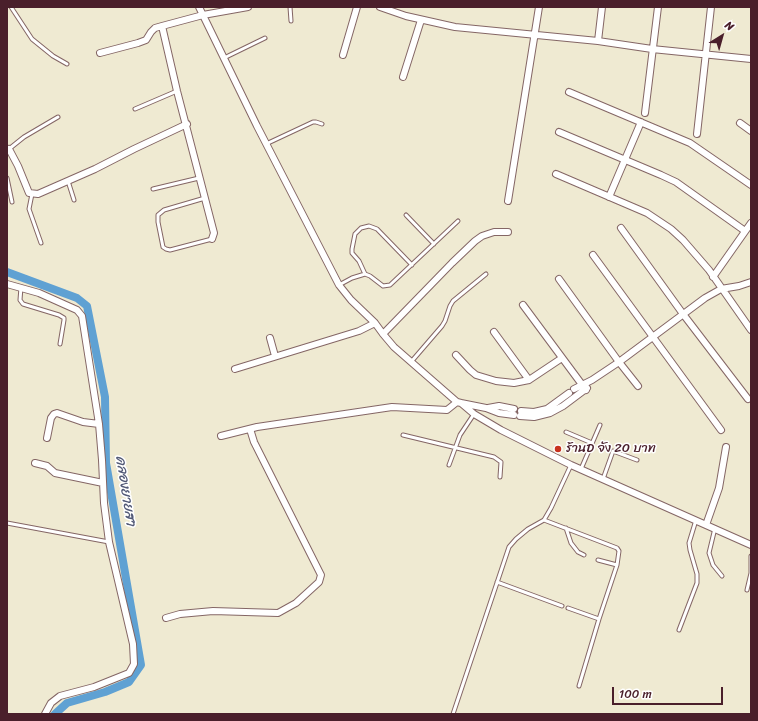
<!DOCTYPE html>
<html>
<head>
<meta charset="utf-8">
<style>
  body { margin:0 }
  #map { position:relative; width:758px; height:721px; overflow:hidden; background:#efead2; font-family:Sriracha,sans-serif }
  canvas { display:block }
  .frame { position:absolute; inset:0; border:8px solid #4a1f2b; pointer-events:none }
  .north { position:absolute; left:702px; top:16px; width:40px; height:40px; -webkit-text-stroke:3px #fff; paint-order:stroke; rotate:37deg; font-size:11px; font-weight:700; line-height:16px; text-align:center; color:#4a1f2b }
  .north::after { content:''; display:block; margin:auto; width:14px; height:18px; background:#4a1f2b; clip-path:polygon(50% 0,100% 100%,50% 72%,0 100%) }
  .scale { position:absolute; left:612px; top:687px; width:111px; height:18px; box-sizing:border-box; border:2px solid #4a1f2b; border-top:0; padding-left:5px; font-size:12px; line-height:14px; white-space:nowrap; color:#4a1f2b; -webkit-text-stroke:3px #fff; paint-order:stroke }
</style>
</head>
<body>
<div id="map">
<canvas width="758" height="721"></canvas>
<div class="frame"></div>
<div class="north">N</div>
<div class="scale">100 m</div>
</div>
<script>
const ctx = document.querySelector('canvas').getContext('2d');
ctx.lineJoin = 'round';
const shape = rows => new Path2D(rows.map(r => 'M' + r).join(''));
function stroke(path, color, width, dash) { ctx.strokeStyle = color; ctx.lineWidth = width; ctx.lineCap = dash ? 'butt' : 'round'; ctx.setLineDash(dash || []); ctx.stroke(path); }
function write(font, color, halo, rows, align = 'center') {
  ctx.font = font + ' Sriracha,"Playpen Sans Thai",sans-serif'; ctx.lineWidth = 3; ctx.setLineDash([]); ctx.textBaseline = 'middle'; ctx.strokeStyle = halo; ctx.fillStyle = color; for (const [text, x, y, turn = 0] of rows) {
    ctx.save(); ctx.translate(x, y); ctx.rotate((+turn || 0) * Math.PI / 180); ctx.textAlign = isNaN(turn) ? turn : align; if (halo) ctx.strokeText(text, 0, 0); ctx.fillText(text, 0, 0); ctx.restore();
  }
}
const canal = shape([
  [7,272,77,298,87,306,105,397,106,463,141,665,129,682,105,692,67,703,55,714]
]);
const lane = shape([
  [11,7,32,39,53,56,67,64],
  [290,7,291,21],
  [224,58,265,38],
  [135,109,177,91],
  [266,144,313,122,316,122,322,124],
  [9,149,24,137,58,117],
  [7,178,12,202],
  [68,181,74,200],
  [153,189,199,178],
  [32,194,29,209,41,243],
  [205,198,164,210,158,215,158,222,163,247,166,249,170,250,212,239],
  [406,215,434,244],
  [365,274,359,261,352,253,352,249,355,234,361,228,369,226,377,229,412,265],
  [339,285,352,278,365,274,370,276,383,286,390,285,458,221],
  [21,287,20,300,23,304,59,315,64,318,64,320,60,344],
  [411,362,442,326,445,321,450,306,453,301,486,274],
  [566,432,592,443],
  [403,435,494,457,501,462,500,477],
  [449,465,460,435,474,414],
  [581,469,600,425],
  [603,479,613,451,637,460],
  [544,520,617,548,619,551,617,565,599,619,568,608],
  [7,523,109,542],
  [566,528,571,543,578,552,584,555],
  [715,528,709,553,713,565,722,576],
  [598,560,617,565],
  [497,582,562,606],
  [747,590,751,573,751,556],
  [679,630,697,583,697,574,690,550,689,543,696,520],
  [579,686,599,619],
  [453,714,509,547,516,539,528,529,544,520,551,508,571,465]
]);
const street = shape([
  [199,7,257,126,339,285,351,300,375,323,383,334,394,347,457,402,461,403,474,414,501,430,571,465,751,545],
  [380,7,406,16,455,27,598,41,652,49,751,59],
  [598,41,602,7],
  [100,53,138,43,146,40,151,32,155,28,162,26],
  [343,55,357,7],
  [403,77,421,20],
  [569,92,690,143,751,185],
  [645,113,658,7],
  [740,123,751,131],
  [559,132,661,175,676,182,745,231],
  [697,134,711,7],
  [7,151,9,149,18,166,29,193,38,194,95,169,134,149,187,124],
  [556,174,647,213,671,229,683,240,709,270,751,330],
  [609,197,641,122],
  [508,201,539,7],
  [621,228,683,314,748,399],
  [212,239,214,233,177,91,162,26,203,15,248,7],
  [593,255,721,430],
  [713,277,751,223],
  [559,279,619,362,638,386],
  [7,284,39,293,77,310,82,316,99,424,102,460,104,503,109,542,133,644,134,664,129,673,94,687,60,696,51,703,45,714],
  [523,305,586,390],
  [494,332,529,380],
  [383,334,452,263,475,241,482,236,494,232,508,232],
  [270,338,275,356],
  [456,355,470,370,476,375,496,381,514,383,529,380,562,358],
  [235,369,359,331,375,323],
  [574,389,592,380,619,362,705,298,721,289,739,286,751,282],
  [461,403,486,408,499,413,514,415],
  [488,408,499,406,514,409],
  [521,411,534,412,547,409,569,393],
  [520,416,534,417,550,413,563,406,587,388],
  [221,436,257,427,392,407,447,410,457,402],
  [47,438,51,418,54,414,57,413,83,422,99,424],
  [35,463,47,466,55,473,103,483],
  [706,525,719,488,726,447],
  [166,618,180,614,213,611,278,613,296,603,319,582,321,575,254,442,250,429]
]);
const markers = [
  [558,449,4,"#c8321e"]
];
const poiNames = [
  ["ร้านD จัง 20 บาท",566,449]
];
const waterNames = [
  ["คลองยายสา",125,491,81]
];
stroke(canal, '#5fa1d3', 8);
stroke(lane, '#846665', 5);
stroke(street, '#846665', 8);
stroke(lane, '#fff', 3);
stroke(street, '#fff', 6);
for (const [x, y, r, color] of markers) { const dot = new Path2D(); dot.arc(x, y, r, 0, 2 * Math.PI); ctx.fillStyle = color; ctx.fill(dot); stroke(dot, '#fff', 1.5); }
write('13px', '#4a1f2b', '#fff', poiNames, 'left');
write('italic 14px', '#535a77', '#fff', waterNames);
</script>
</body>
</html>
